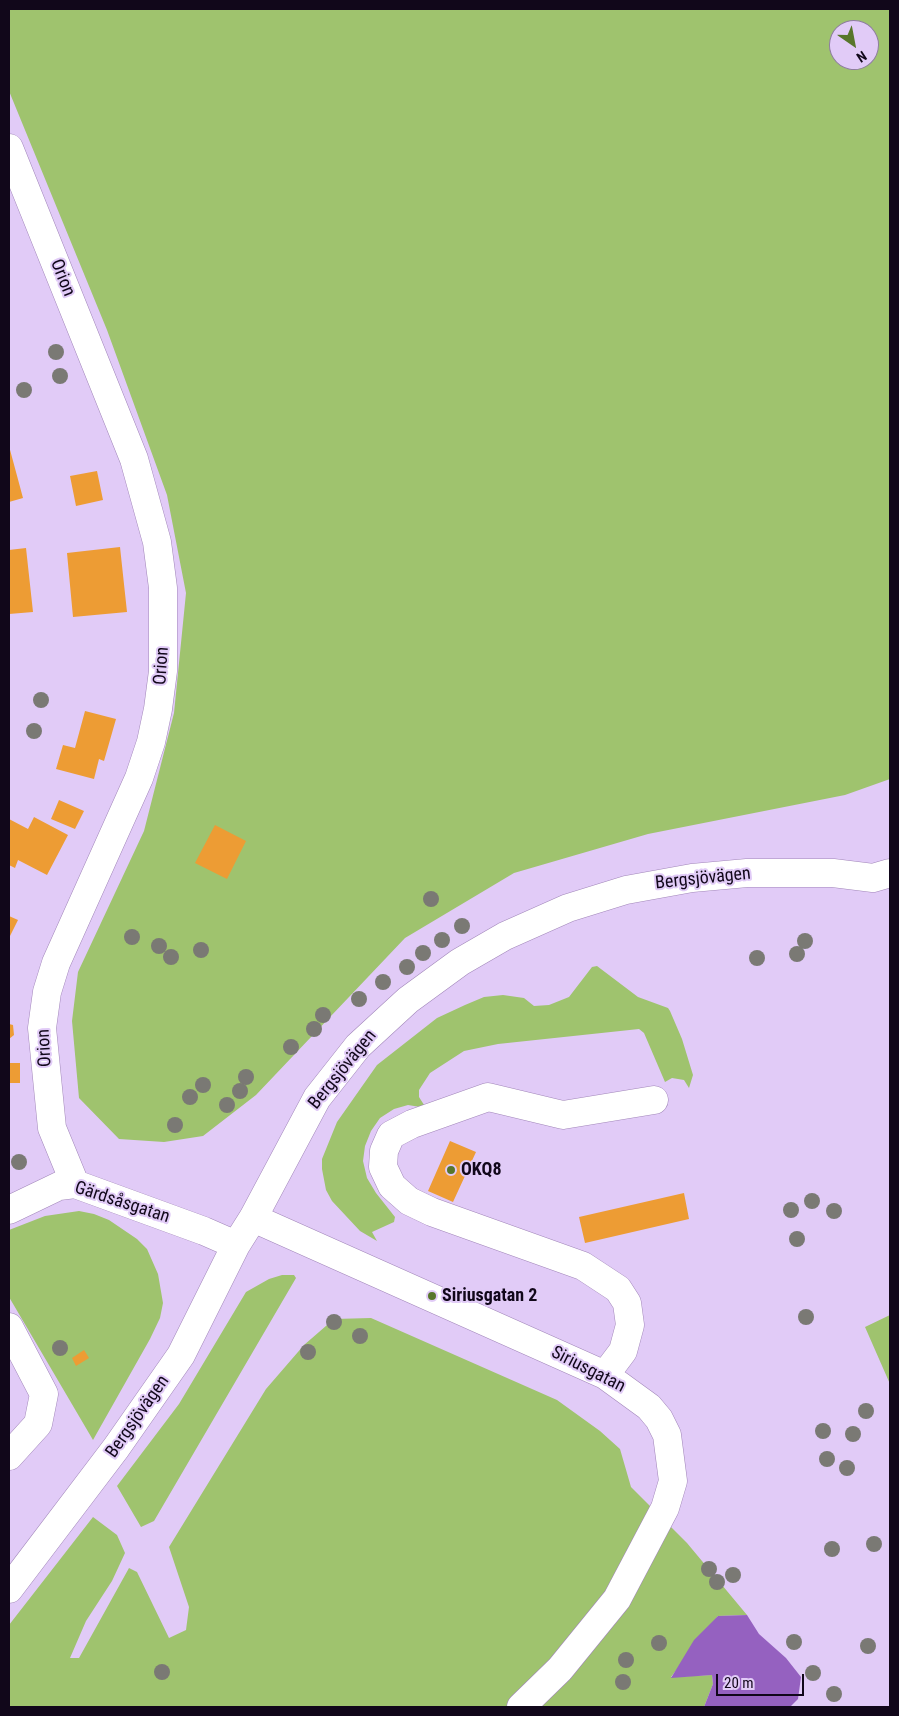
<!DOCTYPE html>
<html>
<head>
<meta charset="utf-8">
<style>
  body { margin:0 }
  #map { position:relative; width:899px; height:1716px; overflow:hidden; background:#e1cbf7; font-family:"Roboto Condensed",sans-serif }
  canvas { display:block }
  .frame { position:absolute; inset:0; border:10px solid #11071a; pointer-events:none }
  .north { position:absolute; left:829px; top:20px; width:50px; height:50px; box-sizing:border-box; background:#e1cbf7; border:1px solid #8e7d9f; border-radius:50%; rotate:147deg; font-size:14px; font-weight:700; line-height:20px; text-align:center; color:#11071a }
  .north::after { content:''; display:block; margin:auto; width:18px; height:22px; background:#58762b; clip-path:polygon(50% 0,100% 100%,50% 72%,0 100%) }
  .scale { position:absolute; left:716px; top:1674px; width:88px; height:22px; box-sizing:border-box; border:2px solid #11071a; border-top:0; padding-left:6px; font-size:15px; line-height:18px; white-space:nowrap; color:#11071a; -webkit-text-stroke:4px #e1cbf7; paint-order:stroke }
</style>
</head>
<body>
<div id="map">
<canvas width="899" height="1716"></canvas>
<div class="frame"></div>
<div class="north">N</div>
<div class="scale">20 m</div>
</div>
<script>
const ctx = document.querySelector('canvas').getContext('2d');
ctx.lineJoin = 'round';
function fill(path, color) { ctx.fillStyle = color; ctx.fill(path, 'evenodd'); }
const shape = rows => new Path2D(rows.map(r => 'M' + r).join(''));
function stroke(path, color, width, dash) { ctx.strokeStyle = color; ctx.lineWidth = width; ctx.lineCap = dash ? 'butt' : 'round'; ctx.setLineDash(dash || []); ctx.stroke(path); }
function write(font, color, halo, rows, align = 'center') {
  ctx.font = font + ' "Roboto Condensed",sans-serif'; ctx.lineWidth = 4; ctx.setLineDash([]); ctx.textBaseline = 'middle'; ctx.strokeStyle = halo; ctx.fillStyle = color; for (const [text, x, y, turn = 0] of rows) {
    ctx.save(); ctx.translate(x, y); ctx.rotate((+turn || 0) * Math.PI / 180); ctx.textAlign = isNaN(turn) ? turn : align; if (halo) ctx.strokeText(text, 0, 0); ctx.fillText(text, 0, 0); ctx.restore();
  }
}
const green = shape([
  [9,9,890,9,890,779,845,795,648,834,514,873,405,938,256,1095,203,1136,164,1142,119,1139,79,1098,72,1021,78,972,144,831,174,713,186,593,167,495,107,330,9,91],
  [839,30,869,30,869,60,839,60],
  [597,966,638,997,668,1008,670,1011,682,1039,693,1075,689,1088,684,1080,672,1078,665,1082,644,1033,639,1029,498,1044,464,1051,430,1073,419,1090,419,1097,426,1108,408,1105,394,1109,380,1118,371,1131,365,1146,363,1161,367,1178,376,1193,395,1217,394,1222,372,1232,377,1241,360,1231,332,1201,326,1190,322,1169,322,1159,337,1122,377,1065,437,1018,465,1005,484,997,503,995,524,998,534,1006,549,1005,569,997,592,967],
  [79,1211,94,1214,109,1220,137,1239,147,1249,158,1274,163,1303,160,1318,150,1339,93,1440,9,1297,9,1230,45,1216],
  [282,1275,294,1275,296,1278,154,1521,141,1527,117,1486,179,1404,246,1292,269,1279],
  [890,1315,890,1384,865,1327],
  [371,1318,557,1400,600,1431,620,1449,631,1487,687,1543,747,1615,718,1616,671,1677,712,1675,713,1684,704,1707,9,1707,9,1625,93,1517,117,1535,125,1553,112,1581,86,1621,70,1658,79,1658,129,1568,137,1572,169,1638,186,1630,189,1607,169,1547,266,1389,304,1345,334,1319]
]);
const water = shape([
  [747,1615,759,1634,786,1658,801,1677,798,1699,790,1707,704,1707,713,1684,712,1675,671,1678,694,1640,718,1616]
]);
const building = shape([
  [9,446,23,498,9,502],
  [97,471,103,500,76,506,70,476],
  [120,547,127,612,73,617,67,553],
  [26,548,33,612,9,614,9,550],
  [85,711,116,719,104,761,99,759,94,779,56,769,63,745,75,748],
  [59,800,84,811,75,829,51,819],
  [34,817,68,835,47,875,18,860,15,868,9,865,9,819,28,829],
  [215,825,246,841,227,879,195,863],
  [9,916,18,920,9,938],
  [9,1024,13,1025,14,1035,9,1039],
  [9,1063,20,1063,20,1083,9,1083],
  [450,1141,476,1152,453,1202,428,1191],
  [684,1193,689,1219,585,1243,579,1217],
  [84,1350,89,1358,76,1366,72,1358]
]);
const minor = shape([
  [9,148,134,459,157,542,163,588,163,671,158,709,151,742,139,778,56,963,47,992,42,1028,52,1128,75,1184],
  [9,1210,59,1186,75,1184,204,1231,236,1245],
  [253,1218,605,1375,649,1407,659,1419,667,1435,673,1481,665,1508,617,1599,560,1669,521,1707],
  [9,1327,44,1394,38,1424,9,1456],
  [605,1375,623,1351,630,1325,627,1303,618,1289,583,1266,432,1212,409,1201,392,1186,383,1167,384,1151,391,1135,412,1124,488,1097,563,1115,654,1100],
  [9,1589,116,1448,181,1355,236,1245,253,1218,317,1098,358,1046,408,1000,460,962,505,936,568,908,626,890,692,878,747,873,833,873,873,878,890,873]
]);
const trees = [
  [56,352],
  [60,376],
  [24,390],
  [41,700],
  [34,731],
  [431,899],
  [462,926],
  [132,937],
  [442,940],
  [805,941],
  [159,946],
  [201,950],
  [423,953],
  [797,954],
  [171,957],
  [757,958],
  [407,967],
  [383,982],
  [359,999],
  [323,1015],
  [314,1029],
  [291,1047],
  [246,1077],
  [203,1085],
  [240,1091],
  [190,1097],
  [227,1105],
  [175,1125],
  [19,1162],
  [812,1201],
  [791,1210],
  [834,1211],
  [797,1239],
  [806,1317],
  [334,1322],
  [360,1336],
  [60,1348],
  [308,1352],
  [866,1411],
  [823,1431],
  [853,1434],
  [827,1459],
  [847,1468],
  [874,1544],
  [832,1549],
  [709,1569],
  [733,1575],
  [717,1582],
  [794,1642],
  [659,1643],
  [868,1646],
  [626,1660],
  [162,1672],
  [813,1673],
  [623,1682],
  [834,1694]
];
const markers = [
  [451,1170,5,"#58762b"],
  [432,1296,5,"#58762b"]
];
const streetNames = [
  ["Orion",62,278,68],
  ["Orion",162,666,-86],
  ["Bergsjövägen",703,879,-6],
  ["Orion",45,1048,-93],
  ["Bergsjövägen",343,1070,-51],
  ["Gärdsåsgatan",122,1203,18],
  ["Siriusgatan",588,1370,27],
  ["Bergsjövägen",138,1417,-55]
];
const poiNames = [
  ["OKQ8",461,1170],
  ["Siriusgatan 2",442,1296]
];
fill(green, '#9fc36e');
fill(water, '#9561c0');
fill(building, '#ed9c34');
stroke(minor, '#a186b9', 29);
stroke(minor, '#fff', 28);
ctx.fillStyle = '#7a7974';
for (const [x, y] of trees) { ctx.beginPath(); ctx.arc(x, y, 8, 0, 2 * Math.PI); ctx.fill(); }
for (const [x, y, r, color] of markers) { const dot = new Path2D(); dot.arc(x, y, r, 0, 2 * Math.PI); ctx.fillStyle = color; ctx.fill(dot); stroke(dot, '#e1cbf7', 2); }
write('18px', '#11071a', '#e1cbf7', streetNames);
write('bold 18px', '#11071a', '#e1cbf7', poiNames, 'left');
</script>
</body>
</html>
